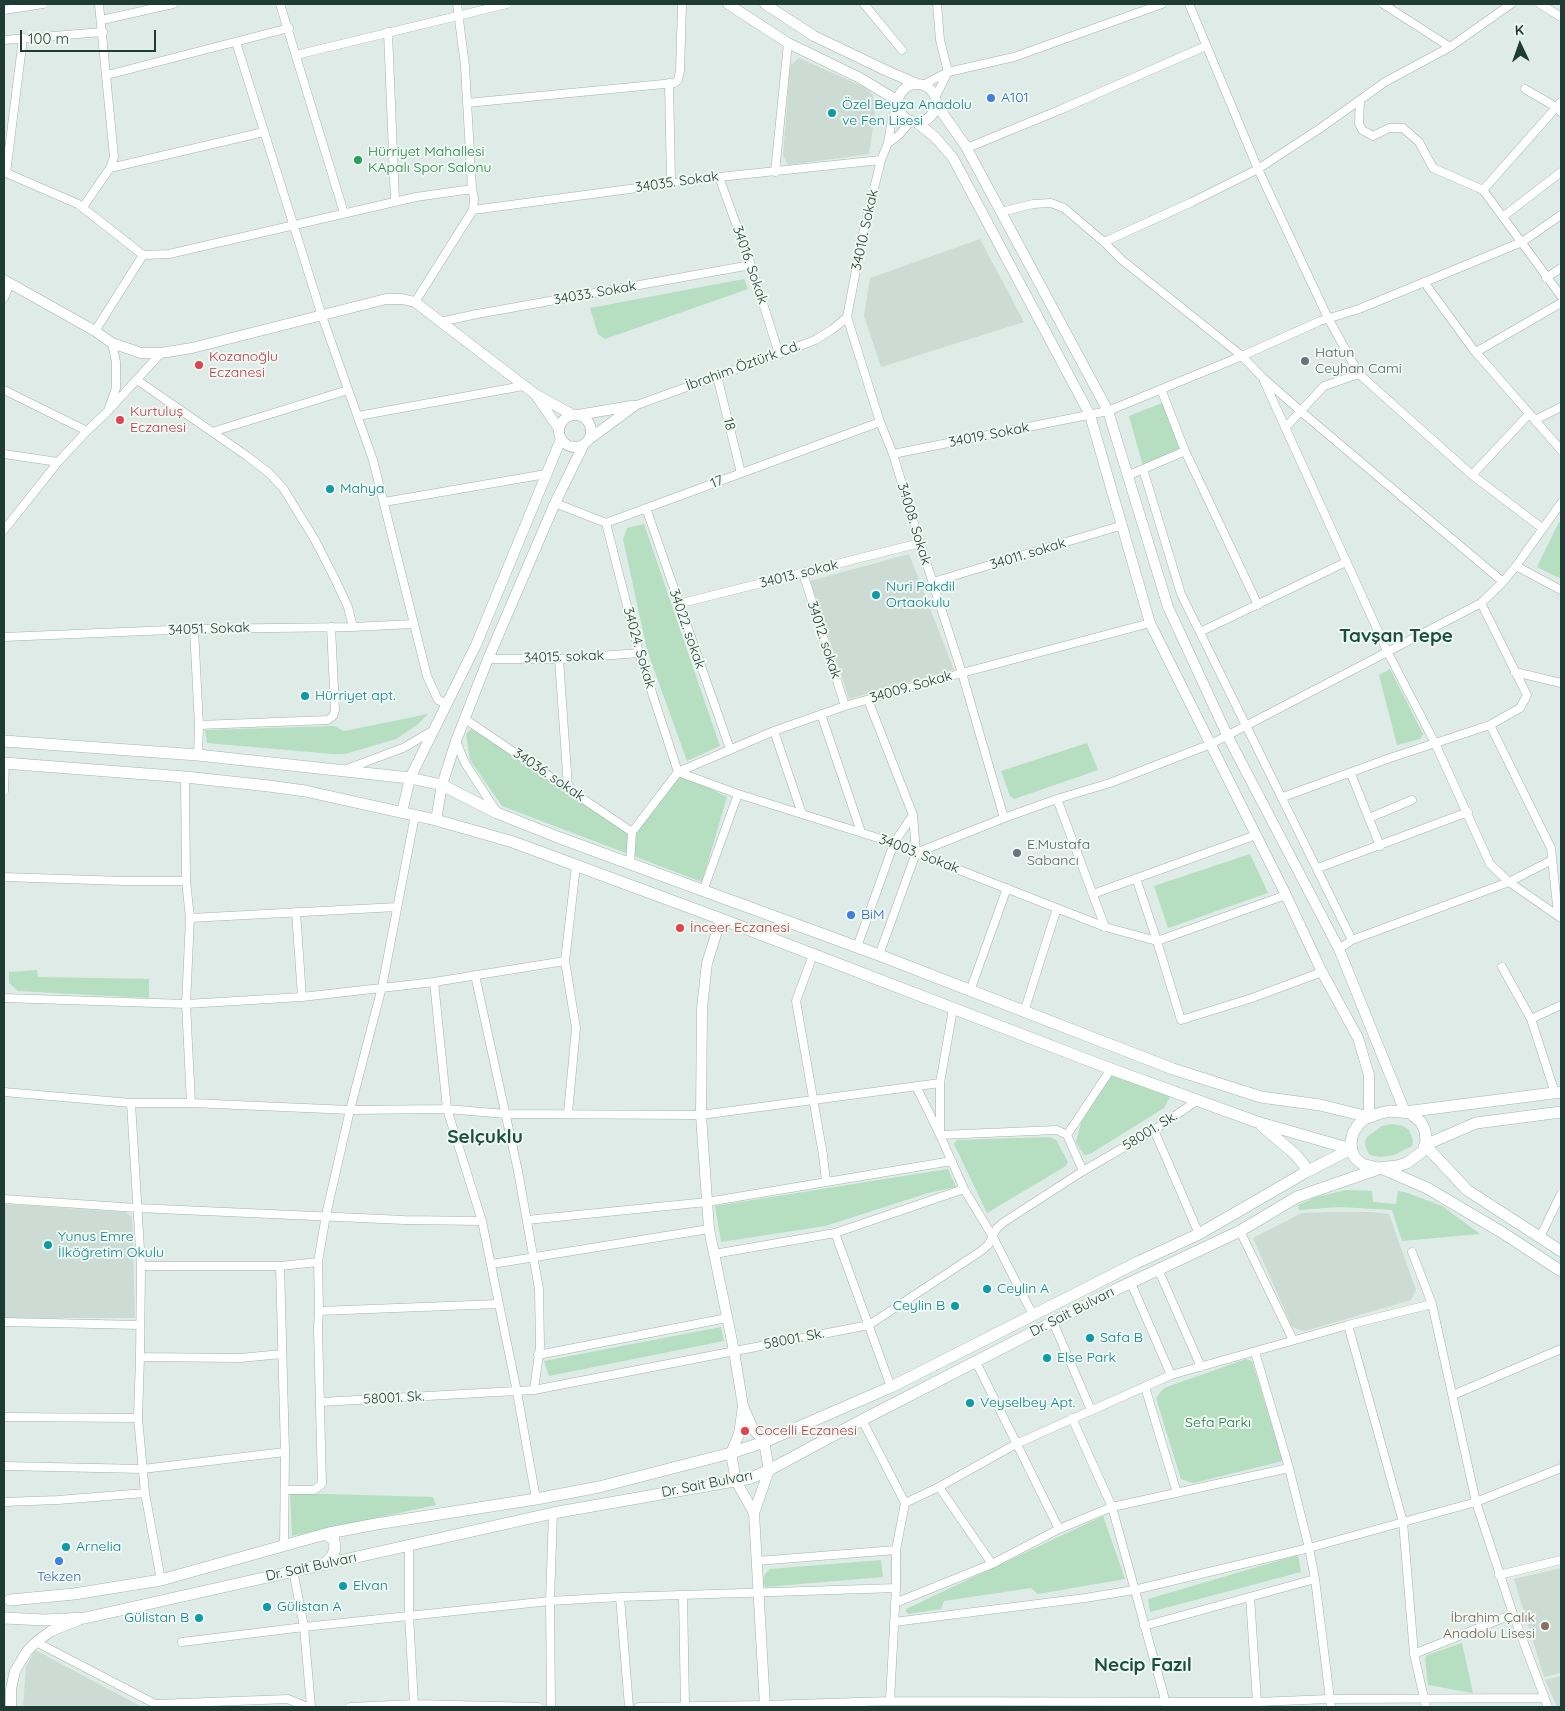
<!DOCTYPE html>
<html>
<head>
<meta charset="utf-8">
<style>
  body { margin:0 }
  #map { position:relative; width:1565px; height:1711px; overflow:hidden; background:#dfebe6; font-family:Quicksand,sans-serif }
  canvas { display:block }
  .frame { position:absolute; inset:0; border:5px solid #1f3c34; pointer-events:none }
  .north { position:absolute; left:1495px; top:20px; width:50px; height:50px; -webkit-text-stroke:4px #eff8f3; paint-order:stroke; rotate:357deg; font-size:14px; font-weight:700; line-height:20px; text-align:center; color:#1f3c34 }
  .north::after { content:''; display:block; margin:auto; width:18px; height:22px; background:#1f3c34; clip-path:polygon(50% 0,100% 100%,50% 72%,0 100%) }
  .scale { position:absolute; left:20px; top:30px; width:136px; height:22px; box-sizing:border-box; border:2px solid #1f3c34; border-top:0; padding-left:6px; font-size:15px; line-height:18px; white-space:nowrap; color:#1f3c34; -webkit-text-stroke:4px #eff8f3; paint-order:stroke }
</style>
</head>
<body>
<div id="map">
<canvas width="1565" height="1711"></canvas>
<div class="frame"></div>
<div class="north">K</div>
<div class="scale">100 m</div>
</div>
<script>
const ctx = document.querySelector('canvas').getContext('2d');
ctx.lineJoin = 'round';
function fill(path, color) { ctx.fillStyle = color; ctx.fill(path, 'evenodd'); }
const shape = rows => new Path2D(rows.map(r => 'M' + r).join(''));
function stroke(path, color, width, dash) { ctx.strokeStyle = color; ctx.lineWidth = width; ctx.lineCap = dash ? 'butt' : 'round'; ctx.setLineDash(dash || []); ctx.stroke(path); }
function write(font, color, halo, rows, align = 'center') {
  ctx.font = font + ' Quicksand,sans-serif'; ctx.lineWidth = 4; ctx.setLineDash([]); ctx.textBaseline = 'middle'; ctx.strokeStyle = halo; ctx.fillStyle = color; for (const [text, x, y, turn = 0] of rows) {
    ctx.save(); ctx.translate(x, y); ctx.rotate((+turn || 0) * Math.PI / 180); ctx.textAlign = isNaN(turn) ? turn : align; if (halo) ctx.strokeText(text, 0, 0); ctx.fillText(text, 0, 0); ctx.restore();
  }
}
const built = shape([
  [799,58,864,87,872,94,876,106,869,154,788,165,783,156,790,66],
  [980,239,1024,322,881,367,864,316,870,278],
  [909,554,954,670,849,699,810,581],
  [4,1204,125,1212,132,1217,135,1318,4,1318],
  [1331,1212,1372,1212,1389,1214,1416,1290,1411,1300,1305,1331,1299,1330,1292,1327,1253,1238,1302,1213],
  [1561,1568,1561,1673,1544,1677,1514,1579],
  [35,1650,142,1707,23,1707,26,1667],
  [1561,1676,1561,1707,1557,1707,1545,1680]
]);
const green = shape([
  [744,279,748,289,605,339,598,334,590,308],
  [1162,403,1182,451,1143,466,1129,416],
  [1559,522,1561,523,1561,579,1537,567],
  [644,524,720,746,687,761,647,650,623,539,627,528],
  [1390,669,1423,734,1420,739,1397,745,1379,675],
  [428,714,417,725,396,739,345,754,333,754,207,743,205,730,334,726,344,731],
  [471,729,568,787,632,831,678,772,727,797,702,882,502,806,470,760,466,734],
  [1087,743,1098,770,1014,799,1010,796,1001,771],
  [1250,854,1268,893,1168,928,1154,886],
  [37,970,38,977,149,979,149,998,18,991,9,983,9,972],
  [1110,1075,1171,1095,1164,1108,1090,1154,1084,1155,1076,1142,1081,1123],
  [1393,1124,1403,1126,1409,1130,1413,1141,1412,1146,1394,1155,1381,1157,1373,1156,1369,1154,1366,1148,1365,1142,1367,1137,1382,1126],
  [1050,1137,1056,1140,1068,1162,1066,1166,987,1213,954,1144,957,1140],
  [948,1169,956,1187,928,1193,825,1226,721,1242,715,1206],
  [1346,1190,1372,1191,1373,1202,1396,1204,1398,1191,1405,1192,1442,1206,1480,1234,1402,1241,1392,1210,1340,1207,1299,1210,1298,1205,1316,1197],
  [721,1327,724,1341,549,1376,544,1361],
  [1246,1359,1252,1361,1283,1461,1193,1483,1181,1479,1156,1398,1164,1388],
  [290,1493,433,1497,436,1505,292,1536],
  [1103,1516,1125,1579,1038,1594,1031,1588,944,1601,941,1609,909,1614,906,1612,906,1609],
  [1298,1555,1301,1572,1150,1612,1148,1599],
  [881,1560,883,1577,765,1587,763,1581,765,1574,770,1569],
  [1462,1643,1473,1693,1428,1685,1425,1658,1427,1655]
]);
const minor = shape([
  [280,4,344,213],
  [864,4,902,50],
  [1189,4,1258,169,1328,318,1359,374,1472,475,1542,528],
  [1383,4,1450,47],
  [1540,4,1561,17],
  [4,10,43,4],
  [102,20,173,4],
  [388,32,395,202],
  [4,40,103,32],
  [236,42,322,316,373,460,427,676,438,700,448,704],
  [296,55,507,4],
  [107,75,289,28],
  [669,83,671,183],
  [923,85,948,72,1014,57,1162,4],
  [1525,89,1556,107,1561,112],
  [935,98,948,72,940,40,937,4],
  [1360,100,1359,123,1362,130,1373,136,1389,128,1403,128,1419,142,1433,168,1483,190,1561,296],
  [467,103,674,83,678,80,680,71,682,4],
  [898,105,892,119,888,143,898,136,911,121],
  [888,143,881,160,864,229,847,317,880,422,893,454,920,543,962,673,1004,818],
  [967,148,1062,109,1206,46],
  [110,168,264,132],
  [4,172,78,204,143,255],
  [775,172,788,43],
  [6,173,23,38],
  [719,177,751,265,779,354],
  [1483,190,1561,102],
  [83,207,110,168,114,157,99,4],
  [473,210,719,177,881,160],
  [1001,212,1033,204,1051,203,1064,208,1104,242,1122,260,1242,356,1262,377,1304,414,1503,582],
  [1504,216,1561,172],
  [1104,242,1192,202,1258,169,1322,127,1385,82,1450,47,1511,4],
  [1546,278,1561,268],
  [1424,282,1473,349,1561,450],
  [4,298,10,283],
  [415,302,473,210,474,198,472,189,465,66,457,4],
  [440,322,477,314,751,265],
  [95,331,143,255,169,254,416,197,472,189],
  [1476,352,1561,303],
  [717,376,741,473],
  [137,380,247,456,269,473,283,488,315,540,334,577,348,607,353,627],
  [1264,381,1388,653,1435,743,1490,864,1509,882,1561,918],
  [1161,389,1185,451,1258,605],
  [4,390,87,431],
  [634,406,779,354,815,340,833,329,847,317],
  [109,408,116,388,116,362,112,343],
  [358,416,523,386],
  [1535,420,1561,407],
  [1285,428,1324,386,1359,374],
  [212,432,348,390],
  [4,454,58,462],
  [893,454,1108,411,1242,356,1320,321,1359,309,1522,242,1561,215],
  [1143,469,1181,594,1352,940],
  [1472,475,1529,414],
  [1127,476,1185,451],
  [384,502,546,474],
  [555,503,606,523,880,422],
  [646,508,730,749],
  [606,523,639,653,678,772],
  [4,530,58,462,87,431,108,411,161,353],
  [1516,566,1561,590],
  [803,573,845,706],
  [933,582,1123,525],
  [678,604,920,543],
  [194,629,199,725,198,755],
  [1200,632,1346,562],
  [4,637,194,629,353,627,413,624],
  [488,659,559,659,639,653],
  [559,659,568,787],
  [1515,672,1561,683],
  [868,700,913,815,916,853],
  [821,714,861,832],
  [465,719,632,832],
  [199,725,328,720,333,716,335,710,331,627],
  [1490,725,1551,848,1558,915],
  [774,731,802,814],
  [456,741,465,763,496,811],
  [344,770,403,748,434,730],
  [678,772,738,794,894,843,916,853,1105,927,1157,941],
  [1351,774,1380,846],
  [185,777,186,881,190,918,186,1004,191,1103],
  [4,791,5,763],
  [1283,797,1390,758,1490,725,1520,708,1527,695,1481,603],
  [1057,799,1105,927],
  [1369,818,1412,800],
  [630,864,632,832,678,772,774,731,845,706,962,673,1150,623],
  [1318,868,1468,812],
  [4,877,124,881,186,881],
  [1136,878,1157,941,1181,1020,1252,998,1322,972],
  [703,891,738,794],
  [1093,894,1256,835],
  [296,912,302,997],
  [190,918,397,907],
  [1157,941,1286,895],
  [857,947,894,843,913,815],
  [1339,949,1352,940,1509,882,1552,860],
  [813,955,796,1001,823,1155,826,1181],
  [879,955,916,853,1004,818,1057,799,1110,783,1211,744,1481,603,1503,582,1516,566,1561,503],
  [565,961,576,1028,568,1113],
  [1502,967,1531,1019,1555,1093],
  [475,975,518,1171,539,1289,540,1346,534,1390],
  [434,982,447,1109,482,1221,517,1392,536,1499],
  [970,991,1007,888],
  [4,998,186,1004,302,997,434,982,565,961,576,866],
  [953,1009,940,1083,940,1135,964,1189,993,1237,1033,1315],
  [1024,1012,1057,908],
  [1531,1019,1561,1005],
  [916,1086,940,1135,1057,1130,1067,1135,1083,1171],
  [4,1092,131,1103,191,1103,350,1110,447,1109,505,1114,701,1115,940,1083],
  [131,1103,141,1266,140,1357,138,1418,145,1493,161,1580],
  [1154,1130,1199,1234],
  [1067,1135,1111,1069],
  [4,1199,137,1208,404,1220,482,1221],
  [527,1220,707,1202,952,1161],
  [1240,1231,1293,1340],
  [835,1233,891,1387],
  [1540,1237,1561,1194],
  [1412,1252,1432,1304,1476,1502,1513,1614,1548,1707],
  [714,1254,835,1233,964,1189],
  [492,1264,709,1229],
  [141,1266,280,1266,318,1262],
  [280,1266,285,1452,284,1546],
  [1158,1269,1201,1367],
  [1131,1283,1171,1375],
  [319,1311,499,1304],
  [4,1322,140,1325],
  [1053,1322,1091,1410],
  [1348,1325,1403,1522,1414,1654,1426,1707],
  [1255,1352,1289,1468,1309,1548,1315,1579,1331,1707],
  [538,1355,727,1318],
  [140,1357,240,1358,282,1354],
  [976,1362,1059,1529],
  [1145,1387,1177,1493],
  [1453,1395,1561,1349],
  [321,1402,534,1390,869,1325,981,1251,988,1245,997,1228,1004,1222,1083,1171,1154,1130,1198,1100],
  [4,1417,138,1418],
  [1072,1418,1112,1507,1167,1707],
  [862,1420,905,1503,896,1550,896,1588,890,1701],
  [4,1466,143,1469,285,1452],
  [939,1487,992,1564],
  [285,1490,314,1490,322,1484,318,1328,319,1311,318,1262,326,1215,350,1110,382,987,415,815],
  [4,1502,58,1500,145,1493],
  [905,1503,939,1487,1016,1444,1171,1375,1348,1325,1432,1304],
  [409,1546,409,1616,414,1704],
  [757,1561,896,1550],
  [293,1570,304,1627,311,1707],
  [1499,1575,1561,1560],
  [683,1595,685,1706],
  [620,1597,629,1707],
  [1250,1597,1257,1702],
  [895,1603,992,1564,1059,1529,1112,1507,1289,1468],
  [894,1622,1085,1598,1134,1590,1309,1548,1476,1502,1561,1468],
  [1144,1626,1315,1579],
  [36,1642,161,1707],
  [182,1642,304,1627,550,1601,620,1597,896,1588],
  [1414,1654,1513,1614],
  [157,1704,288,1699,307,1707],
  [350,1707,414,1704,538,1707],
  [551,1707,550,1601,553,1513],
  [639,1707,765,1705,890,1701,1257,1702,1329,1699,1544,1698]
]);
const tertiary = shape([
  [728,4,788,43,860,78,898,101],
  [765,4,814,36,885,70,917,84],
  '898 103a19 19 0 1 1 38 0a19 19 0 1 1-38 0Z',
  [936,104,965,145,1108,411,1168,607,1228,737,1339,949,1405,1112],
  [916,122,935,137,953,158,1090,415,1150,623,1286,895,1322,972,1358,1038,1369,1075,1369,1117],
  [4,280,95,331,112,343,141,353,161,353,192,348,386,299,402,299,415,302,535,394,573,415],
  [537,397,559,429],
  [578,415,631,406],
  '559 431a16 16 0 1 1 32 0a16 16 0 1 1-32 0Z',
  [588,440,634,406],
  [402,812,410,778,476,645,561,439],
  [436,820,442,785,456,741,488,659,555,503,584,444],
  [721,919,707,963,702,1008,701,1115,709,1229,734,1351,743,1406,753,1429,764,1442,769,1470,754,1513,765,1707],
  [743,1406,739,1434,731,1453,736,1481,754,1513],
  [11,1707,11,1689,15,1671,27,1651,36,1642,51,1631,79,1620]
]);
const secondary = shape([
  [4,741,198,755,410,778,442,785,497,813,560,838,879,955,1173,1069,1261,1097,1320,1105,1369,1117],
  [4,763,185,777,269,786,305,791,436,820,513,842,721,919,1111,1069,1257,1122,1351,1149],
  [1391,1111,1410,1113,1421,1122,1425,1131,1426,1141,1423,1151,1407,1163,1397,1166,1378,1168,1362,1164,1355,1158,1352,1151,1351,1142,1353,1133,1358,1125,1364,1119,1381,1113,1391,1111],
  [1405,1112,1561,1092],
  [1561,1112,1476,1123,1425,1145,1467,1190,1561,1251],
  [1262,1126,1296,1155,1304,1165,1306,1172],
  [325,1563,332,1557,335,1549,334,1540,326,1534],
  [10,1600,74,1594,161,1580,329,1533,376,1524,536,1499,599,1487,731,1453,764,1442,891,1387,1136,1263,1199,1234,1306,1172,1351,1149],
  [4,1618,45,1620,85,1618,553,1513,751,1478,769,1470,862,1420,1115,1290,1240,1231,1297,1197,1381,1168,1427,1188,1503,1233,1561,1271]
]);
const markers = [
  [991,98,5,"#3f7fe0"],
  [832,113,5,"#0f9aa8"],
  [358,160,5,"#2e9e5b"],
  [1305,361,5,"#6b7280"],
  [199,365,5,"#e0444e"],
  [120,420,5,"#e0444e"],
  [330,489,5,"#0f9aa8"],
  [876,595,5,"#0f9aa8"],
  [305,696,5,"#0f9aa8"],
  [1017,853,5,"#6b7280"],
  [851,915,5,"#3f7fe0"],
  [680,928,5,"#e0444e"],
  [48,1245,5,"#0f9aa8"],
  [987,1289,5,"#0f9aa8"],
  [955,1306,5,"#0f9aa8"],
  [1090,1338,5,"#0f9aa8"],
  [1047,1358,5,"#0f9aa8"],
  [970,1403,5,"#0f9aa8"],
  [745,1431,5,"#e0444e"],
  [66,1547,5,"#0f9aa8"],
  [59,1561,5,"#3f7fe0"],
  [343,1586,5,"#0f9aa8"],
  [267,1607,5,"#0f9aa8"],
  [199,1618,5,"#0f9aa8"],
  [1545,1626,5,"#8d6e63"]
];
const shopNames = [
  ["A101",1001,98],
  ["BiM",861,915],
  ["Tekzen",59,1577,"center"]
];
const cultureNames = [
  ["Özel Beyza Anadolu",842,105],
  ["ve Fen Lisesi",842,121],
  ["Mahya",340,489],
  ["Nuri Pakdil",886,587],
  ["Ortaokulu",886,603],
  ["Hürriyet apt.",315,696],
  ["Yunus Emre",58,1237],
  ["İlköğretim Okulu",58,1253],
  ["Ceylin A",997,1289],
  ["Ceylin B",945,1306,"right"],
  ["Safa B",1100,1338],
  ["Else Park",1057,1358],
  ["Veyselbey Apt.",980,1403],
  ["Arnelia",76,1547],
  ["Elvan",353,1586],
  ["Gülistan A",277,1607],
  ["Gülistan B",189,1618,"right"]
];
const leisureNames = [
  ["Hürriyet Mahallesi",368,152],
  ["KApalı Spor Salonu",368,168]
];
const streetNames = [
  ["34035. Sokak",677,182,-8],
  ["34010. Sokak",865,230,-78],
  ["34016. Sokak",750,265,71],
  ["34033. Sokak",595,293,-10],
  ["İbrahim Öztürk Cd.",743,366,-20],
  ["18",729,424,77],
  ["34019. Sokak",989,435,-11],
  ["17",717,482,-21],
  ["34008. Sokak",914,524,73],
  ["34011. sokak",1028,554,-17],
  ["34013. sokak",799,574,-14],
  ["34051. Sokak",209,629,-2],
  ["34022. sokak",687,629,71],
  ["34012. sokak",824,640,72],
  ["34024. Sokak",639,648,74],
  ["34015. sokak",564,657,-2],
  ["34009. Sokak",911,687,-16],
  ["34036. sokak",549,775,34],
  ["34003. Sokak",919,854,21],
  ["58001. Sk.",1150,1131,-32],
  ["Dr. Sait Bulvarı",1072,1312,-27],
  ["58001. Sk.",794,1339,-11],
  ["58001. Sk.",394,1398,-3],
  ["Dr. Sait Bulvarı",707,1484,-11],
  ["Dr. Sait Bulvarı",311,1567,-12]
];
const worshipNames = [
  ["Hatun",1315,353],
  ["Ceyhan Cami",1315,369],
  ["E.Mustafa",1027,845],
  ["Sabancı",1027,861]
];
const healthNames = [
  ["Kozanoğlu",209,357],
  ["Eczanesi",209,373],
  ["Kurtuluş",130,412],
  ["Eczanesi",130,428],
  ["İnceer Eczanesi",690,928],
  ["Cocelli Eczanesi",755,1431]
];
const parkNames = [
  ["Sefa Parkı",1218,1423]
];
const educationNames = [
  ["İbrahim Çalık",1535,1618],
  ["Anadolu Lisesi",1535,1634]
];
const districtNames = [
  ["Tavşan Tepe",1396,636],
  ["Selçuklu",485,1137],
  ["Necip Fazıl",1143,1665]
];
fill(built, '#cddbd5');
fill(green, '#b6dec0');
stroke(minor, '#a2b3ad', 9);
stroke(tertiary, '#a2b3ad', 11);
stroke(secondary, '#9db8ae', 12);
stroke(minor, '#fff', 8);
stroke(tertiary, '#fff', 10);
stroke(secondary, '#fff', 11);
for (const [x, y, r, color] of markers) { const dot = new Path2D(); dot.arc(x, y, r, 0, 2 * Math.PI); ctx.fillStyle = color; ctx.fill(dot); stroke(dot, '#eff8f3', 2); }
write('14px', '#366cbe', '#eff8f3', shopNames, 'left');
write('14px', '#0d838f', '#eff8f3', cultureNames, 'left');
write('14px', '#27864d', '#eff8f3', leisureNames, 'left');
write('14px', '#1f3c34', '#eff8f3', streetNames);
write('14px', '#5b616d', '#eff8f3', worshipNames, 'left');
write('14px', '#be3a42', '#eff8f3', healthNames, 'left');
write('14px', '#267545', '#eff8f3', parkNames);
write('14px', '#785e54', '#eff8f3', educationNames, 'right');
write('bold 19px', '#1a4f42', '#eff8f3', districtNames);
</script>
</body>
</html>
